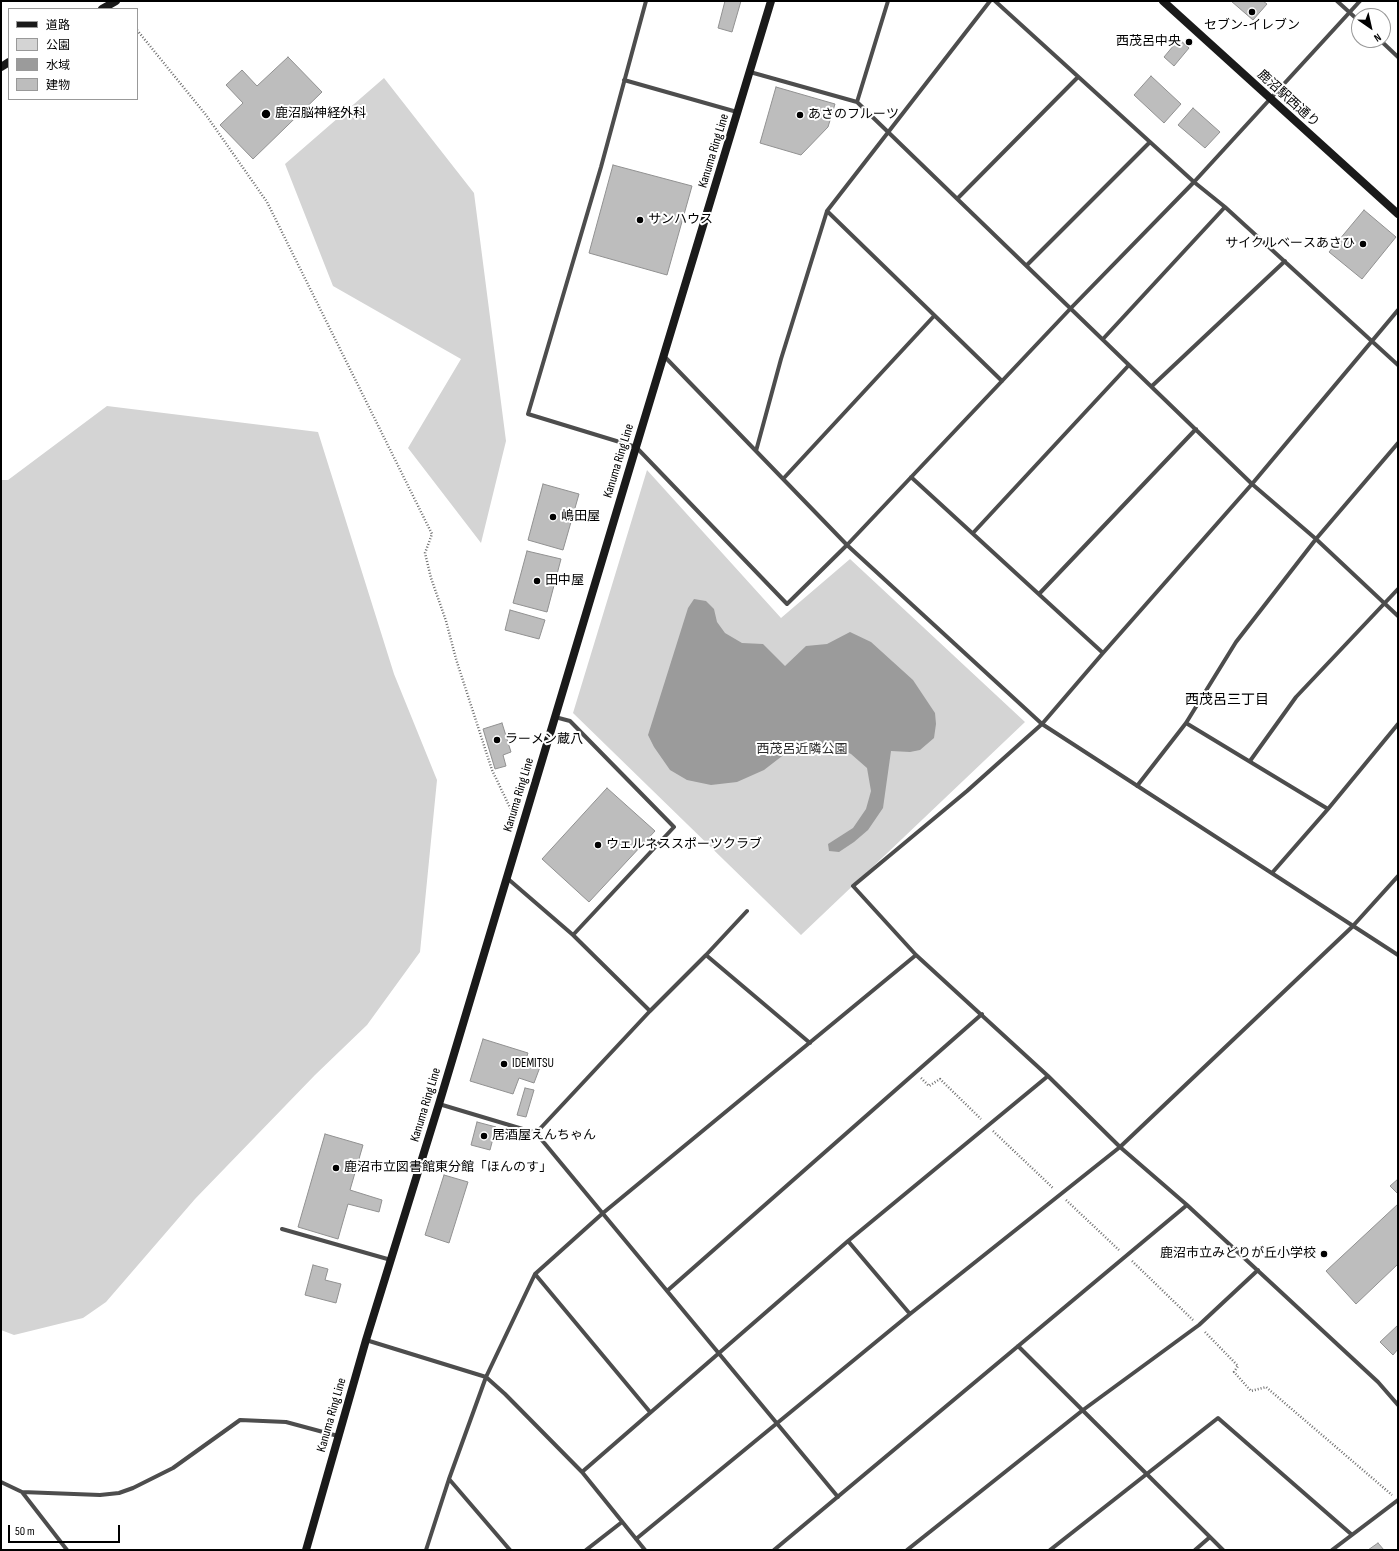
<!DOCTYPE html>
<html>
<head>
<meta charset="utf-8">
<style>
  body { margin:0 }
  #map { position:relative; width:1399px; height:1551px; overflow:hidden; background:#fff; font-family:"Sofia Sans Condensed","Noto Sans JP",sans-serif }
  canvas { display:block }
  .frame { position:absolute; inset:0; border:2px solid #000; pointer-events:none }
  .legend { position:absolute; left:8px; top:8px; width:130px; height:92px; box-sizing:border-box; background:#fff; border:1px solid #999; margin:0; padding:5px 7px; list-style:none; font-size:12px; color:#000 }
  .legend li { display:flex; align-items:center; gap:8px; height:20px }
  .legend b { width:20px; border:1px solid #999 }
  .north { position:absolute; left:1351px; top:8px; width:40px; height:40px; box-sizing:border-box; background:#fff; border:1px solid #999; border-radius:50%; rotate:146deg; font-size:11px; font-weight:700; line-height:16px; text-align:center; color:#000 }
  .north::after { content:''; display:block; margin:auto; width:14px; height:18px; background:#000; clip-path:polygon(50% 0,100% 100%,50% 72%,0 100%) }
  .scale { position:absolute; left:8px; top:1525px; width:112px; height:18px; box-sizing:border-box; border:2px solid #000; border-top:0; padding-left:5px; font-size:12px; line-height:14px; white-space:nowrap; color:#000; -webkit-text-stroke:3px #fff; paint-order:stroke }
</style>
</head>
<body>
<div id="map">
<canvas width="1399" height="1551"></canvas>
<div class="frame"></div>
<ul class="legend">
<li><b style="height:5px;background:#1a1a1a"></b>道路</li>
<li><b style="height:11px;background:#d4d4d4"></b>公園</li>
<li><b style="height:11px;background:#9b9b9b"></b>水域</li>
<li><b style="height:11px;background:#bdbdbd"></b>建物</li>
</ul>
<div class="north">N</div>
<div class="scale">50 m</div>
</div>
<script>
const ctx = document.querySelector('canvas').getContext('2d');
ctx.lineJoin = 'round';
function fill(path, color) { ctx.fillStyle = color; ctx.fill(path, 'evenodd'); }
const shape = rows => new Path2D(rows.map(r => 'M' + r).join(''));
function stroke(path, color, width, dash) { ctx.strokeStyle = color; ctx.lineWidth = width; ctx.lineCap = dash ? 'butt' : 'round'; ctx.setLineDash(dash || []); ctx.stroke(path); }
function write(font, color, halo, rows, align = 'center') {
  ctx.font = font + ' "Sofia Sans Condensed","Noto Sans JP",sans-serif'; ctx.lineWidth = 4; ctx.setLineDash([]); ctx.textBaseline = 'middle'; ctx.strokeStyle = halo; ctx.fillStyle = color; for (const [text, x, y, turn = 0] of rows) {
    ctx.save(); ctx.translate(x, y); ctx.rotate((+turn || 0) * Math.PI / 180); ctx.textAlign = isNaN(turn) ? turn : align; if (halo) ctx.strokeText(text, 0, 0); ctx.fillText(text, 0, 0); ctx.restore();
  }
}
const green = shape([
  [384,78,474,193,506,441,481,543,408,448,461,359,333,286,285,164],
  [107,406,318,432,394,674,437,780,420,952,367,1025,315,1075,195,1199,106,1302,83,1318,14,1335,1,1330,1,480,8,480],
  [647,470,781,618,850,559,1025,722,801,935,573,713]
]);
const water = shape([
  [694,599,706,601,714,609,717,622,725,633,742,643,763,644,785,666,806,646,827,644,850,632,871,642,913,680,935,713,936,724,934,738,920,750,910,752,891,751,883,808,868,830,854,842,839,852,829,851,828,844,853,828,866,809,871,791,867,768,851,754,830,744,804,745,786,753,764,770,737,782,711,785,687,780,670,770,654,747,648,735,688,608]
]);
const building = shape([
  [725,1,741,1,732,32,718,28,725,1],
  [1231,1,1263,1,1267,4,1253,20,1231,1],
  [1179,39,1189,48,1174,66,1164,57,1179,39],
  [288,57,322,92,253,159,220,125,243,103,226,85,242,70,257,86,288,57],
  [1151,76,1181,104,1164,123,1134,95,1151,76],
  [776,87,835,104,828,127,801,155,760,143,776,87],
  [1193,108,1220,132,1205,148,1178,125,1193,108],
  [613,165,692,186,667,275,589,253,613,165],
  [1364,210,1396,237,1362,279,1329,252,1364,210],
  [543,484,579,494,563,550,528,540,543,484],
  [527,551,561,559,547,612,513,603,527,551],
  [510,610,545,620,539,639,505,630,510,610],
  [502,723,511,752,503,755,506,766,495,769,483,729,502,723],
  [607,788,655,831,589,902,542,859,607,788],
  [483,1039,528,1053,525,1062,540,1067,534,1083,519,1078,513,1094,470,1081,483,1039],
  [525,1088,534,1090,526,1117,517,1115,525,1088],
  [477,1122,496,1127,490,1150,471,1145,477,1122],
  [325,1134,363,1145,350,1190,382,1200,379,1212,348,1204,338,1239,298,1227,325,1134],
  [444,1175,468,1182,449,1243,425,1235,444,1175],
  [1398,1179,1398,1194,1390,1186,1398,1179],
  [1398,1204,1398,1264,1356,1304,1326,1271,1398,1204],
  [313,1265,328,1269,325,1280,341,1284,336,1303,305,1295,313,1265],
  [1398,1325,1398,1349,1393,1355,1380,1342,1398,1325],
  [1378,1543,1384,1550,1368,1550,1378,1543]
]);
const path = shape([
  [137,30,206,115,267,202,432,534,425,553,431,578,446,621,456,659,492,770,514,816],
  [921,1078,929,1086,940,1079,981,1119],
  [993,1131,1053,1188],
  [1066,1200,1119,1250],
  [1132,1261,1193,1320],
  [1205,1332,1238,1366,1234,1372,1251,1391,1266,1387,1392,1495]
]);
const street = shape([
  [646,1,601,167,528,414,636,447,787,604,847,545,1071,308,1194,182,1360,1],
  [995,1,1194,182,1225,207,1398,365],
  [1337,1,1359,21],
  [1380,40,1398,57],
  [750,72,857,102,1252,484,1316,539,1398,616],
  [624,80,737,112],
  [857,102,888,1],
  [958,198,1078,77],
  [827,211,1002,381],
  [1027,265,1150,142],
  [1398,310,1252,484,1103,653,1042,724,967,791,853,886,916,955,1048,1076,1120,1147,1187,1205,1378,1382,1398,1405],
  [1103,339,1225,207],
  [663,355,847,545,1042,724,1398,955],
  [1152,386,1285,261],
  [756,451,781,359,827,211,990,1],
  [911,477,1103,653],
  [783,479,934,316],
  [973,533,1129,365],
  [1039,594,1196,429],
  [555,717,570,721,674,827,573,935],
  [1186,723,1328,809],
  [1250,761,1296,697,1398,589],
  [1137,786,1186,723,1236,642,1316,539,1398,443],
  [1272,873,1328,809,1398,724],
  [507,878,573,935,650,1011],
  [706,955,810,1043],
  [439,1104,536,1133,838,1497],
  [536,1133,650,1011,706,955,747,911],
  [282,1229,391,1260],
  [848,1241,910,1314],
  [535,1274,650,1412],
  [667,1291,982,1014],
  [366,1340,486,1377,505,1394,582,1472,645,1550],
  [1018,1346,1223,1550],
  [582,1472,848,1241,1048,1076],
  [449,1479,510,1550],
  [1,1482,22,1492,100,1495,119,1493,133,1488,173,1468,240,1420,286,1422,338,1436],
  [22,1492,67,1550],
  [636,1539,910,1314,1120,1147,1352,927,1398,876],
  [426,1550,449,1479,486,1377,535,1274,603,1213,916,955],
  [586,1550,622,1522],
  [774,1550,1187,1205],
  [907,1550,1083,1410,1199,1325,1258,1270],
  [1050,1550,1218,1418,1351,1534],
  [1195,1550,1210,1537],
  [1332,1550,1398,1500]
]);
const secondary = shape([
  [1163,1,1398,214],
  [102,9,116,1],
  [1,67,9,62],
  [306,1550,366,1340,439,1104,636,447,771,1]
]);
const markers = [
  [1252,12,4,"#000"],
  [1189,42,4,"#000"],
  [266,114,5,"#000"],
  [800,115,4,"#000"],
  [640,220,4,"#000"],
  [1363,244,4,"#000"],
  [553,517,4,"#000"],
  [537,581,4,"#000"],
  [497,740,4,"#000"],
  [598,845,4,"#000"],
  [504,1064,4,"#000"],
  [484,1136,4,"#000"],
  [336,1168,4,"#000"],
  [1324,1254,4,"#000"]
];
const poiNames = [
  ["セブン-イレブン",1252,26,"center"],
  ["西茂呂中央",1181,42,"right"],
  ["鹿沼脳神経外科",275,114],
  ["あさのフルーツ",808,115],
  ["サンハウス",648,220],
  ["サイクルベースあさひ",1355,244,"right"],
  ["嶋田屋",561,517],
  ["田中屋",545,581],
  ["ラーメン蔵八",505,740],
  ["ウェルネススポーツクラブ",606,845],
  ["IDEMITSU",512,1064],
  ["居酒屋えんちゃん",492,1136],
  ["鹿沼市立図書館東分館「ほんのす」",344,1168],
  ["鹿沼市立みどりが丘小学校",1316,1254,"right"]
];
const streetNames = [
  ["鹿沼駅西通り",1288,99,42],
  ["Kanuma Ring Line",714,151,-73],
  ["Kanuma Ring Line",619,461,-73],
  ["Kanuma Ring Line",519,795,-73],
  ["Kanuma Ring Line",426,1105,-73],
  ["Kanuma Ring Line",332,1415,-74]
];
const parkNames = [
  ["西茂呂近隣公園",802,750]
];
const neighbourhoodNames = [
  ["西茂呂三丁目",1227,700]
];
fill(green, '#d4d4d4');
fill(water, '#9b9b9b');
fill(building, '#bdbdbd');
stroke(building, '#919191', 1);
stroke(path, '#6f6f6f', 2.5, [1, 2]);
stroke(street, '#4d4d4d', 4);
stroke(secondary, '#1a1a1a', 8);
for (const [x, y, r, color] of markers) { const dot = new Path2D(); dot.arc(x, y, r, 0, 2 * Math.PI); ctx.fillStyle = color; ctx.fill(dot); stroke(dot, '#fff', 1.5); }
write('13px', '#000', '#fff', poiNames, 'left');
write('13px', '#000', '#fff', streetNames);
write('13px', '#2b2b2b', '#fff', parkNames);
write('14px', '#000', '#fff', neighbourhoodNames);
</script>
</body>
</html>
